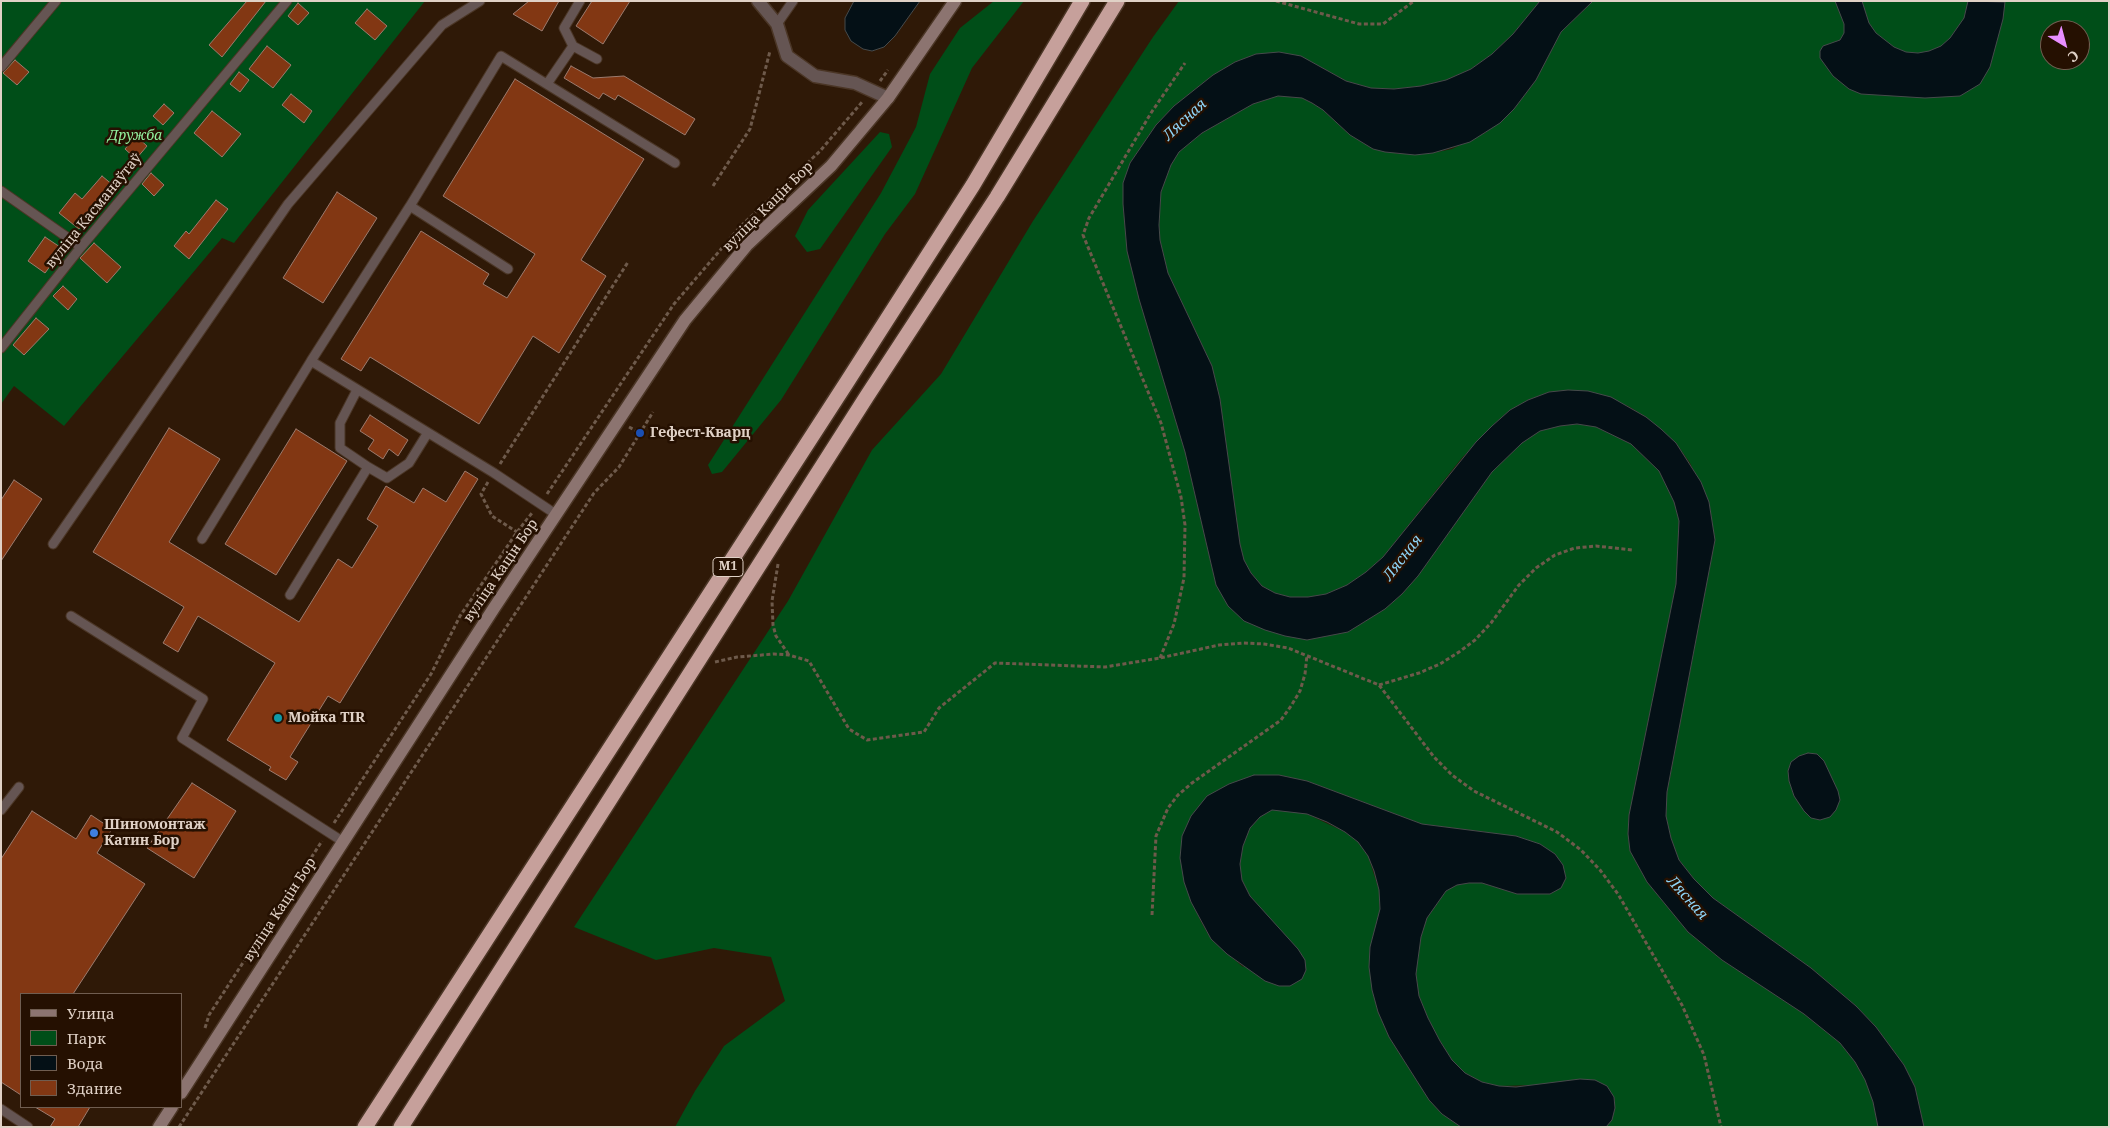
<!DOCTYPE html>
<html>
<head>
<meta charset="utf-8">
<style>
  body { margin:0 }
  #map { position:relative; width:2110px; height:1128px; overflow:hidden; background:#2f1907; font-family:"Noto Serif",serif }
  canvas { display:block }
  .frame { position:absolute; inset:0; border:2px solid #e0d1c6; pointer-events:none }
  .legend { position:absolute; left:20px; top:993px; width:162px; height:115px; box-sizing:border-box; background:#251001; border:1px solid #705d50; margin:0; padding:6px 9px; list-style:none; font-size:15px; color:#e0d1c6 }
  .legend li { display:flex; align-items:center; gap:10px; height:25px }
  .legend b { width:25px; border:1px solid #705d50 }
  .north { position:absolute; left:2040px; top:20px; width:50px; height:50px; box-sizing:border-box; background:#251001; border:1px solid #705d50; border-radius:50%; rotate:143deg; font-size:14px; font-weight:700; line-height:20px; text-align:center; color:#e0d1c6 }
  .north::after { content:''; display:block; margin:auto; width:18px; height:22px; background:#e88eff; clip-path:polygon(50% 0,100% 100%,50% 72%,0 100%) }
</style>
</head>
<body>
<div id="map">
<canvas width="2110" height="1128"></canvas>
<div class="frame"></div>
<ul class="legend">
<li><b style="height:6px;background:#8c7470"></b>Улица</li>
<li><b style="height:14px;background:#004e18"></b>Парк</li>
<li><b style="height:14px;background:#041016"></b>Вода</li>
<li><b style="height:14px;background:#823713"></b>Здание</li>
</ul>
<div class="north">С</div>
</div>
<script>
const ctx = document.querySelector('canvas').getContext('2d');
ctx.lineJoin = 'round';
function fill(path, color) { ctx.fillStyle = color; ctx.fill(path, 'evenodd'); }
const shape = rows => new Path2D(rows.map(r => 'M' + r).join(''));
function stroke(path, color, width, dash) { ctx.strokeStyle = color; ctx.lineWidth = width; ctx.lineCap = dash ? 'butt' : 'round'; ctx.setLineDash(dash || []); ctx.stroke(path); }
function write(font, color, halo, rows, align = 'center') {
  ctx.font = font + ' "Noto Serif",serif'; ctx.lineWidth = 5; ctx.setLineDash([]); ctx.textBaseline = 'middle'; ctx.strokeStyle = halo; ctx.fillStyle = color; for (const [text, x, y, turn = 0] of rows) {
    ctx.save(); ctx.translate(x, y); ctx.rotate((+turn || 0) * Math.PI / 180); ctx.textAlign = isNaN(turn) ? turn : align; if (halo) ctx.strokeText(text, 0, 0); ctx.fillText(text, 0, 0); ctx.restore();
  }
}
const green = shape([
  [1,1,425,1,234,243,222,238,64,426,14,386,1,404],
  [994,1,1024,1,972,68,915,194,885,234,781,400,722,472,712,474,708,465,881,193,916,127,930,74,960,28],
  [1179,1,1540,1,1513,34,1492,54,1471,69,1446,80,1421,86,1394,89,1371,88,1346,81,1323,68,1256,54,1235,62,1213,75,1174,106,1156,125,1130,163,1123,204,1127,251,1139,299,1185,452,1216,585,1307,640,1348,632,1385,609,1402,594,1418,576,1492,472,1522,443,1540,431,1560,426,1577,424,1596,427,1631,444,1659,471,1674,502,1679,521,1676,584,1629,815,1628,834,1630,851,1647,882,1688,932,1722,960,1804,1014,1840,1043,1855,1062,1865,1080,1873,1102,1878,1127,1606,1127,1612,1120,1615,1108,1614,1097,1580,1079,1537,1085,1499,1086,1482,1082,1465,1073,1452,1060,1440,1041,1428,1018,1419,996,1416,974,1418,956,1421,937,1427,918,1446,891,1457,885,1469,883,1482,883,1517,894,1550,894,1486,832,1422,824,1307,781,1279,775,1254,775,1184,882,1201,922,1211,939,1243,967,1279,930,1250,896,1242,880,1240,865,1243,846,1250,828,1260,817,1272,810,1287,810,1307,814,1345,832,1358,842,1368,856,1379,890,1380,909,1372,990,1378,1012,1389,1037,1429,1100,1442,1114,1461,1127,675,1127,695,1091,724,1046,785,1001,771,957,714,948,656,960,574,927,788,601,872,450,941,374,1033,221,1153,37],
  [1593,1,2109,1,2109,1127,1924,1127,1915,1087,1904,1065,1876,1027,1856,1006,1811,968,1713,898,1694,879,1679,860,1671,838,1666,816,1667,793,1715,540,1709,502,1690,463,1676,443,1646,417,1628,406,1568,390,1549,392,1528,400,1510,410,1492,426,1461,459,1383,557,1366,572,1347,585,1326,594,1308,597,1290,597,1275,593,1262,586,1251,573,1244,560,1240,544,1220,399,1212,366,1168,273,1160,240,1159,225,1161,192,1171,165,1179,152,1202,133,1253,104,1278,96,1302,98,1312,103,1323,110,1350,135,1373,149,1400,154,1433,153,1452,149,1485,133,1514,109,1536,80,1561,32],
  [2050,30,2080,30,2080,60,2050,60],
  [880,132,889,134,892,147,820,249,807,252,795,236,808,210]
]);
const water = shape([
  [854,1,920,1,895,36,884,47,872,51,863,49,851,41,845,30,845,18,854,1],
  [1540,1,1593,1,1561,32,1536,80,1514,109,1500,123,1470,142,1433,153,1415,155,1385,152,1373,149,1350,135,1323,110,1312,103,1302,98,1278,96,1253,104,1202,133,1179,152,1171,165,1161,192,1159,225,1160,240,1168,273,1212,366,1220,399,1240,544,1244,560,1251,573,1262,586,1275,593,1290,597,1308,597,1326,594,1347,585,1366,572,1383,557,1476,442,1492,426,1510,410,1528,400,1549,392,1568,390,1588,391,1611,397,1646,417,1661,429,1676,443,1701,482,1709,502,1715,540,1667,792,1666,816,1671,838,1679,860,1694,879,1713,898,1811,968,1856,1006,1876,1027,1904,1065,1915,1087,1924,1127,1878,1127,1873,1102,1865,1080,1855,1062,1840,1043,1804,1014,1722,960,1688,932,1647,882,1630,851,1628,834,1629,815,1676,584,1679,521,1674,502,1659,471,1631,444,1596,427,1577,424,1560,426,1540,431,1522,443,1492,472,1418,576,1402,594,1385,609,1348,632,1307,640,1285,636,1265,630,1244,621,1228,606,1216,585,1185,452,1139,299,1127,251,1123,204,1123,183,1130,163,1156,125,1174,106,1213,75,1235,62,1256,54,1279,52,1301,56,1346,81,1371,88,1394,89,1421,86,1446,80,1471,69,1492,54,1513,34,1540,1],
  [1835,1,1862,1,1869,23,1876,33,1894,47,1906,52,1918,53,1929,51,1941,46,1950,38,1964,18,1968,1,2005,2,2003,19,1990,67,1980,84,1960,96,1925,98,1861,94,1849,89,1833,76,1820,58,1820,51,1823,46,1840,40,1844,33,1844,24,1835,1],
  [1808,753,1817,754,1824,761,1838,791,1840,800,1836,810,1830,817,1820,820,1811,818,1804,811,1794,796,1789,781,1788,771,1791,762,1799,756,1808,753],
  [1254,775,1279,775,1307,781,1422,824,1516,836,1540,844,1555,854,1563,865,1566,878,1561,888,1550,894,1517,894,1482,883,1469,883,1457,885,1446,891,1427,918,1421,937,1416,974,1419,996,1428,1018,1440,1041,1452,1060,1465,1073,1482,1082,1499,1086,1516,1087,1580,1079,1595,1080,1607,1086,1614,1097,1615,1108,1612,1120,1606,1127,1461,1127,1442,1114,1429,1100,1389,1037,1378,1012,1372,990,1369,967,1370,947,1380,909,1379,890,1374,871,1368,856,1358,842,1345,832,1327,822,1307,814,1272,810,1260,817,1250,828,1243,846,1240,864,1242,880,1250,896,1298,949,1305,960,1306,970,1302,979,1290,986,1279,986,1265,981,1227,954,1211,939,1191,902,1184,882,1180,858,1182,836,1191,816,1207,796,1229,784,1254,775]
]);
const building = shape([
  [247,1,266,1,222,57,209,45,247,1],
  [529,1,559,1,542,31,513,14,529,1],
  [592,1,630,1,603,44,576,26,592,1],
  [298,3,309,13,298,25,288,16,298,3],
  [367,9,387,26,375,40,355,23,367,9],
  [267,46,291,65,273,88,249,69,267,46],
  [15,60,29,72,17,85,3,73,15,60],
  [571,66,593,78,624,76,695,119,685,135,618,95,615,100,603,93,599,99,564,78,571,66],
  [239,72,249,80,240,92,230,84,239,72],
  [515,79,644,159,581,260,606,276,559,353,533,336,479,424,370,357,361,371,341,359,421,231,489,274,483,284,507,298,535,254,443,196,515,79],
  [291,94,312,111,304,123,282,105,291,94],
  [164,104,174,113,163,125,153,116,164,104],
  [212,111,241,134,222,157,194,133,212,111],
  [136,136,147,146,136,159,125,149,136,136],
  [151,173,164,185,154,196,142,184,151,173],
  [102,176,114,186,79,229,59,213,75,193,82,199,102,176],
  [337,192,377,218,323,303,283,278,337,192],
  [216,200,228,209,189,259,174,246,186,231,189,234,216,200],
  [45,237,63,249,45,273,28,261,45,237],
  [94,243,121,267,107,283,80,258,94,243],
  [63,286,77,299,68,310,53,296,63,286],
  [36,318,49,329,24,355,13,345,36,318],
  [370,415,408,440,398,456,389,449,383,459,368,449,374,440,360,431,370,415],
  [169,428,220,459,169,542,299,622,338,559,352,568,378,526,367,519,386,486,414,503,423,488,446,502,465,471,478,479,340,703,328,696,290,757,298,762,286,780,269,770,271,767,227,740,275,663,198,616,178,652,163,643,184,607,93,552,169,428],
  [296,429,347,461,276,575,225,544,296,429],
  [14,480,42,499,1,561,1,500,14,480],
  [192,783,236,811,194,878,147,848,192,783],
  [32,811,76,839,91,815,112,829,97,853,145,884,73,994,21,994,21,1095,1,1082,1,859,32,811],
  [35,1107,90,1107,78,1127,50,1127,55,1119,35,1107]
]);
const path = shape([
  [1276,1,1359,24,1383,24,1414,1],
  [880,81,888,70],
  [713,186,750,129,770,51],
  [629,427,640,433],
  [500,464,628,262],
  [488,482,481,494,492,516,517,532],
  [547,494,674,304,740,227,820,151,863,101],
  [778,564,772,601,773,625,776,636,789,655],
  [1160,658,1174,624,1184,578,1185,525,1181,497,1161,423,1083,235,1089,218,1151,113,1185,63],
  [715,662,737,657,774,654,789,655,809,661,849,729,867,740,924,732,939,708,995,663,1105,667,1160,658,1219,645,1243,643,1264,644,1288,648,1379,685,1434,757,1452,775,1474,791,1557,832,1581,850,1600,870,1618,894,1682,1005,1704,1055,1721,1127],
  [1379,685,1419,673,1440,664,1459,652,1475,640,1491,623,1519,585,1536,568,1555,555,1575,548,1596,546,1632,550],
  [334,823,431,674,460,616,517,532,532,513],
  [1152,915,1156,836,1168,808,1178,795,1192,783,1281,720,1291,706,1300,691,1305,674,1307,655],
  [205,1028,209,1015,322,841],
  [179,1127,594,493,619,467,653,412]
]);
const lane = shape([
  [777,24,793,1],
  [573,46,597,59],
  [1,67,56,1],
  [547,84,573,46,564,28,580,1],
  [1,191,81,247],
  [410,206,501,56,675,163],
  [1,348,81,247,287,1],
  [311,361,410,206,508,269],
  [357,390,340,423,340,448,368,467,387,478,409,463,427,434],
  [202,539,311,361,494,473,557,515],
  [53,544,288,204,442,25,480,1],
  [290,595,368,467],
  [71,616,203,699,182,738,342,841],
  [1,810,19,787],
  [1,1109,28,1127]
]);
const street = shape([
  [758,1,777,24,787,56,815,76,855,83,888,98]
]);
const secondary = shape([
  [181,1093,494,608,685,320,747,245,831,166,888,98,955,1],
  [159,1127,172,1107]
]);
const highway = shape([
  [365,1127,847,382,973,185,1082,1],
  [401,1127,867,396,997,197,1117,1]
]);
const markers = [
  [640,433,5,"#1a4fb4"],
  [278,718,5,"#0f9aa8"],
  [94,833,5,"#3f7fe0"]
];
const shields = [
  [728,567,30]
];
const shieldNames = [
  ["М1",728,567]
];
const parkNames = [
  ["Дружба",135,136]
];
const streetNames = [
  ["вуліца Кацін Бор",768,207,-45],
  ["вуліца Касманаўтаў",94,211,-51],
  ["вуліца Кацін Бор",501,571,-56],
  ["вуліца Кацін Бор",280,910,-57]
];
const poiNames = [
  ["Гефест-Кварц",650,433],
  ["Мойка TIR",288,718],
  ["Шиномонтаж",104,825],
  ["Катин Бор",104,841]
];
const waterNames = [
  ["Лясная",1185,120,-43],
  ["Лясная",1403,558,-52],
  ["Лясная",1687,898,48]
];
fill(green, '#004e18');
fill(water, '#041016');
stroke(water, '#464a4b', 1);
fill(building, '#823713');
stroke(building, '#9c7b6e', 1);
stroke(lane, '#4b3626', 11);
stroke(street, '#4b3626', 15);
stroke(secondary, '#4b3626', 15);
stroke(highway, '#4b3626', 18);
stroke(path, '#6e5a4b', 3, [4, 2.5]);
stroke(lane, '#655553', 9);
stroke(street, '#655553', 12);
stroke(secondary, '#8c7470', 12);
stroke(highway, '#c6a09b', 15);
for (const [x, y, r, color] of markers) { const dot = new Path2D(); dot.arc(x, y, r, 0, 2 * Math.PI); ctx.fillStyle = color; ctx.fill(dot); stroke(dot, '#251001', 2); }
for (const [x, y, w] of shields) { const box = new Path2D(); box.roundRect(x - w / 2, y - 9.5, w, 19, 4); ctx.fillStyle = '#251001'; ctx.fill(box); stroke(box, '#e0d1c6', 1); }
write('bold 12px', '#e0d1c6', null, shieldNames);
write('italic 14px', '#91ee9c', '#251001', parkNames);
write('14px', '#e0d1c6', '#251001', streetNames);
write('bold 14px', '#e0d1c6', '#251001', poiNames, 'left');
write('italic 15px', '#8dd3f6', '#251001', waterNames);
</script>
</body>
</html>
